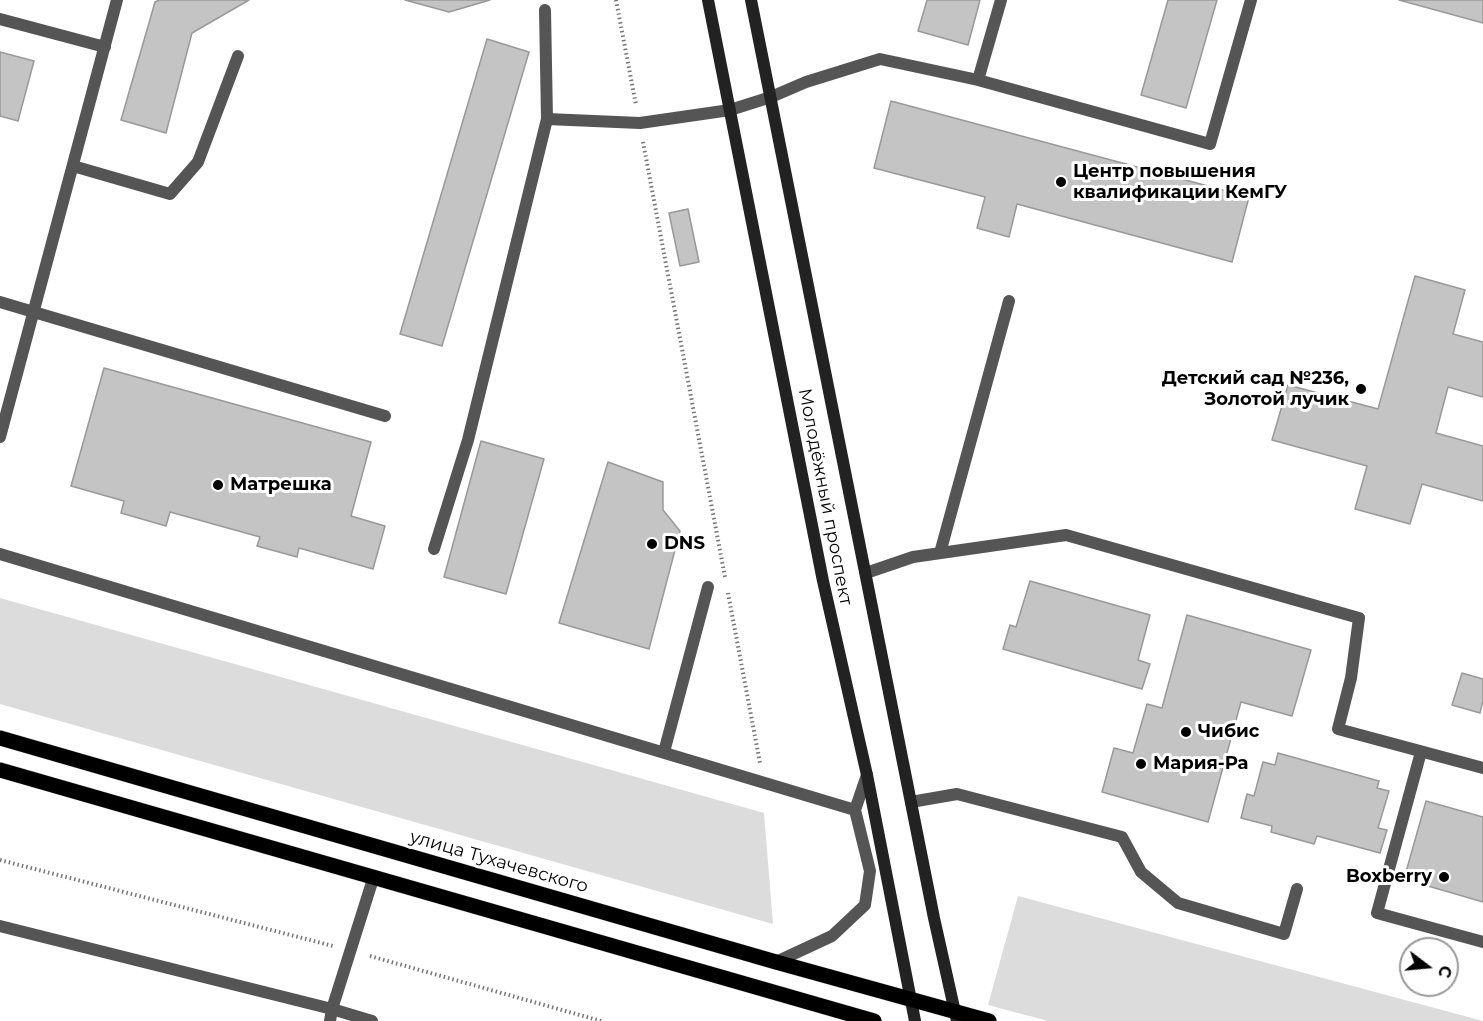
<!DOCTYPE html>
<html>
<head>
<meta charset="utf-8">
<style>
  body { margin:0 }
  #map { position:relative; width:1483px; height:1021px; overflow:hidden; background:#fff; font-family:Montserrat,sans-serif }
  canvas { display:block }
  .north { position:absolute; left:1399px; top:937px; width:60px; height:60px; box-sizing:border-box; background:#fff; border:2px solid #999; border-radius:50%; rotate:106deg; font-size:16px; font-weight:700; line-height:24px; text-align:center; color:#000 }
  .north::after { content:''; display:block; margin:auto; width:21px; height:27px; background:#000; clip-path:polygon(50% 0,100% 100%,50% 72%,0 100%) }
</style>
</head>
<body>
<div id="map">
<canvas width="1483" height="1021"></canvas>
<div class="north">С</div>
</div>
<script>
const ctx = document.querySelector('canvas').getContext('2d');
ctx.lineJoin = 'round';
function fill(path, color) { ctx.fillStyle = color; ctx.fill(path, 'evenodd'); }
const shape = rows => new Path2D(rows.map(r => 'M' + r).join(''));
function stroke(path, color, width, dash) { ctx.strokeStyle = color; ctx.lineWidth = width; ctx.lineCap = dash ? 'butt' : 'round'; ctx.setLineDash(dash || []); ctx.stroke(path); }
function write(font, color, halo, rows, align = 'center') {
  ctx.font = font + ' Montserrat,sans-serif'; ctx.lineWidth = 6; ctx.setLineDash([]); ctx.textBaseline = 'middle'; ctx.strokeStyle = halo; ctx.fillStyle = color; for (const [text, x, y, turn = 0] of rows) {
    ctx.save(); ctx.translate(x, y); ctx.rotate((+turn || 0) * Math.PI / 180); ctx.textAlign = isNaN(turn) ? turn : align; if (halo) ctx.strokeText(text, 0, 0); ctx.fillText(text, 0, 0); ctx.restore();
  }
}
const green = shape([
  [0,598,764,813,773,924,0,704],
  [1018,896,1483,1021,1048,1021,988,1005]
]);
const building = shape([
  [159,0,249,0,192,33,166,133,121,120,155,2,159,0],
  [405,0,490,0,449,12,405,0],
  [927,0,980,0,968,45,918,31,927,0],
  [1168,0,1217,0,1186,108,1141,95,1168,0],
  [1399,0,1483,0,1483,23,1399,0],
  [487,39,529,52,442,346,400,334,487,39],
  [0,52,34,61,18,121,0,116,0,52],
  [891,101,1249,197,1232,262,1017,204,1009,237,977,228,985,197,874,168,891,101],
  [688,209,699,262,680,266,669,213,688,209],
  [1415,276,1465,290,1453,334,1483,342,1483,397,1448,387,1436,433,1483,446,1483,501,1422,484,1410,524,1355,509,1367,466,1272,440,1288,385,1378,409,1415,276],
  [104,368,371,442,351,516,385,526,373,569,299,548,297,557,257,546,260,537,170,512,166,526,121,513,124,501,71,486,104,368],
  [481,441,544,459,506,594,444,577,481,441],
  [608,462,663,482,663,510,680,531,649,649,559,623,608,462],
  [1030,581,1150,615,1138,660,1150,664,1142,689,1003,649,1010,625,1016,627,1030,581],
  [1187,615,1311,650,1292,716,1241,702,1208,822,1102,792,1114,748,1133,753,1147,704,1162,708,1187,615],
  [1462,673,1483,679,1483,701,1480,713,1452,705,1462,673],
  [1278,753,1379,781,1377,788,1389,791,1378,828,1387,830,1380,853,1317,836,1314,844,1271,832,1272,826,1241,818,1247,794,1254,796,1263,762,1275,765,1278,753],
  [1426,801,1483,817,1483,902,1404,879,1426,801]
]);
const path = shape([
  [616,0,636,105],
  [643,142,725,577],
  [728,593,760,763],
  [0,860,333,946],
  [370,956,601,1021]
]);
const lane = shape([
  [0,19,105,47],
  [978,80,1001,0],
  [547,119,640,123,730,110,771,97,806,82,880,59,978,80,1210,144,1251,0],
  [73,166,170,194,198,162,238,56],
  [0,302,385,416],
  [0,437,117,0],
  [434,549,468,440,547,119,545,10],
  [940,553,1009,301],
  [0,554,855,810],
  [866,573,913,557,1066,535,1359,618,1351,678,1338,729,1483,768],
  [664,752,708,587],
  [1421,752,1377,913,1483,942],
  [911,802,957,794,1122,837,1141,872,1178,903,1284,934,1297,889],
  [0,926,332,1009,330,1021],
  [776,962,832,936,865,905,870,871,855,810,867,775],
  [372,1021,332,1009,373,879]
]);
const secondary = shape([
  [708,0,823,581,867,775,915,1021],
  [751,0,934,918,957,1021]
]);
const primary = shape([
  [0,738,776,962,989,1021],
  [0,770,874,1021]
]);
const markers = [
  [1061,182,6,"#000"],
  [1361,389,6,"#000"],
  [218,485,6,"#000"],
  [652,544,6,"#000"],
  [1186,732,6,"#000"],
  [1141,764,6,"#000"],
  [1444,877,6,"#000"]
];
const poiNames = [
  ["Центр повышения",1073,172],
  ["квалификации КемГУ",1073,193],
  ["Детский сад №236,",1349,379,"right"],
  ["Золотой лучик",1349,400,"right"],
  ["Матрешка",230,485],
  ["DNS",664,544],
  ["Чибис",1198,732],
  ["Мария-Ра",1153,764],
  ["Boxberry",1432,877,"right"]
];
const streetNames = [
  ["Молодёжный проспект",825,497,79],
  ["улица Тухачевского",499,862,16]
];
fill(green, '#dcdcdc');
fill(building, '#c4c4c4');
stroke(building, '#999', 1.5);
stroke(primary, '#dbdbdb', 16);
stroke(path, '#777', 4, [1.5, 3]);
stroke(lane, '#555', 12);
stroke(secondary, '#222', 12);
stroke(primary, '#000', 15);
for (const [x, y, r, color] of markers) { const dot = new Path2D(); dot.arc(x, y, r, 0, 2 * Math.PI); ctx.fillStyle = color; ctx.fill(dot); stroke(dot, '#fff', 2); }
write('bold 18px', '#000', '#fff', poiNames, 'left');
write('18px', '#000', '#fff', streetNames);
</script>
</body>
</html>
